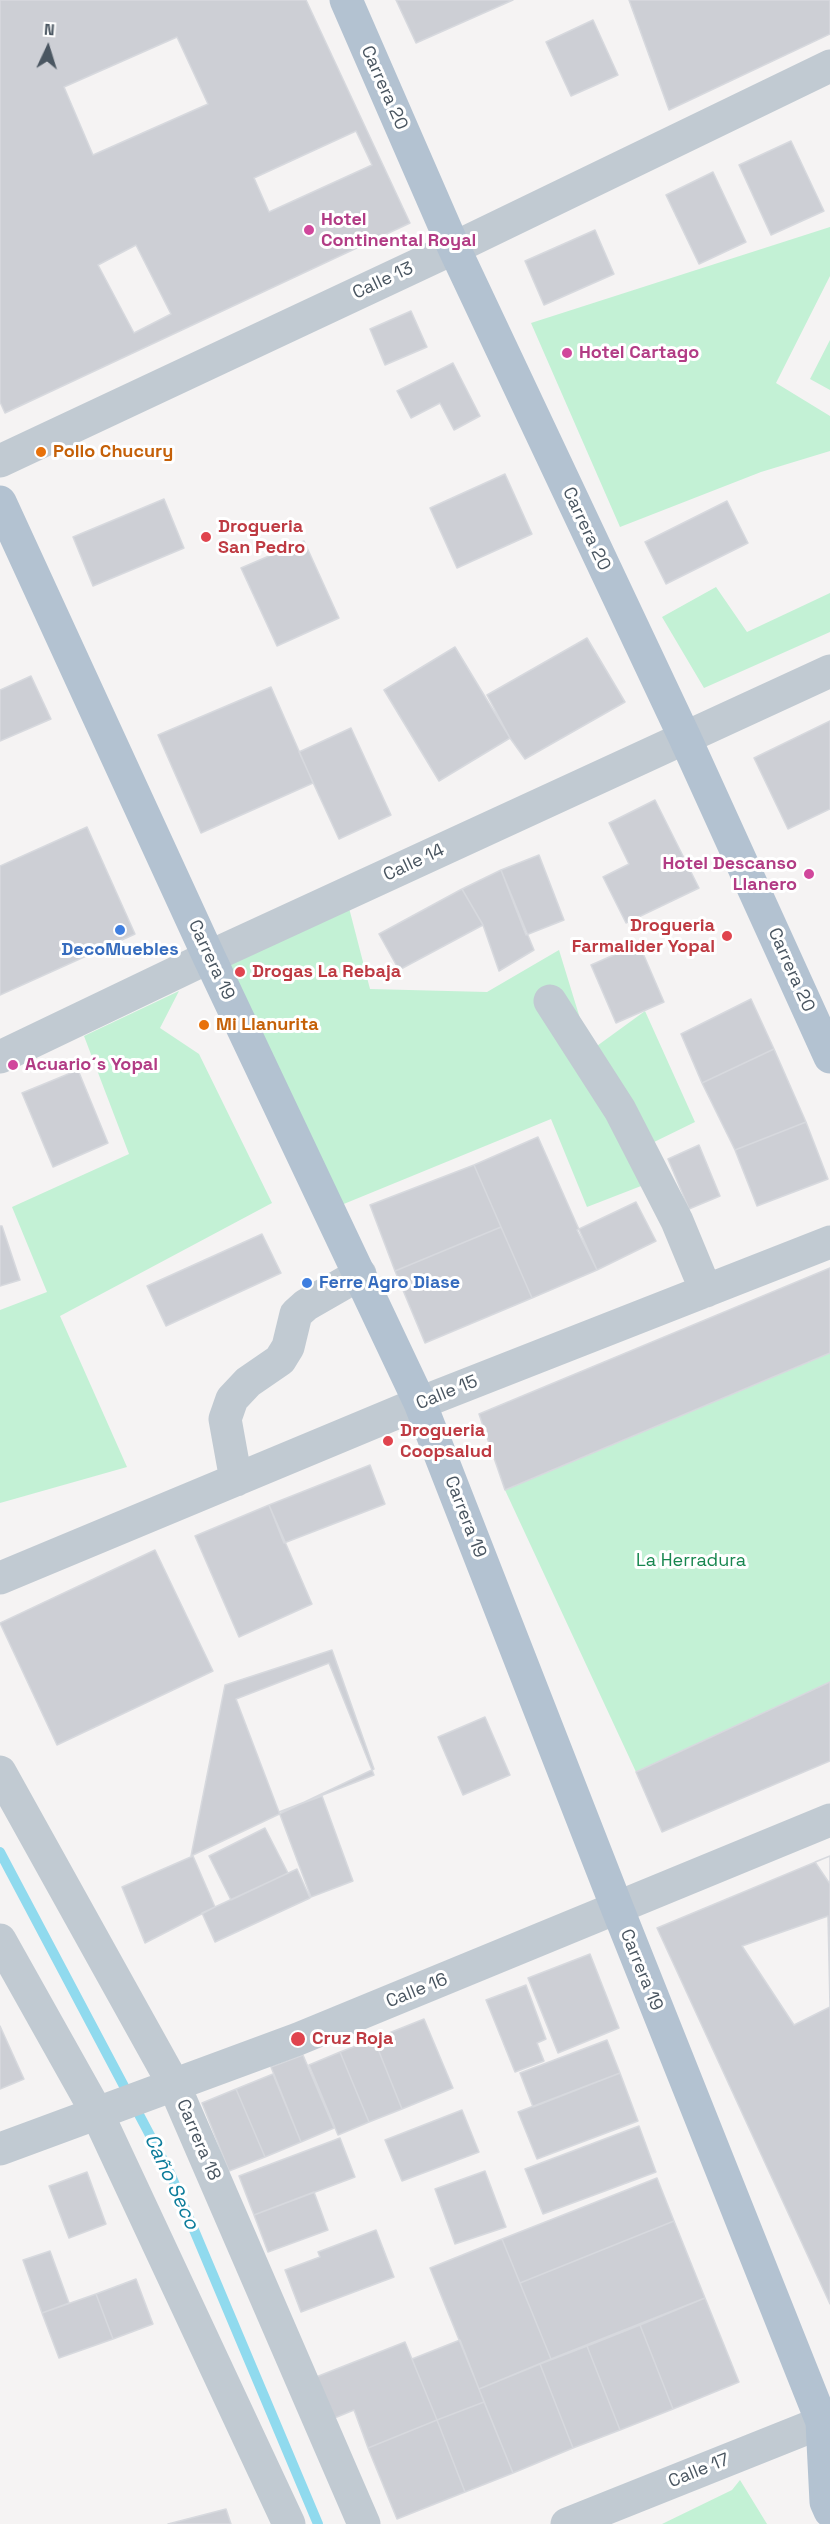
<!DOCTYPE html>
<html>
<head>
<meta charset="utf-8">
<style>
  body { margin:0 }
  #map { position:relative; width:830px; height:2524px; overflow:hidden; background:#f5f3f3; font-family:"Space Grotesk",sans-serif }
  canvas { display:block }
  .north { position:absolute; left:18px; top:18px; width:60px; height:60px; -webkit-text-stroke:4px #fff; paint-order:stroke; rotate:4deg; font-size:16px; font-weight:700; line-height:24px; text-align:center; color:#4a5661 }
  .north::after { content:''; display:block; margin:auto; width:21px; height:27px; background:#4a5661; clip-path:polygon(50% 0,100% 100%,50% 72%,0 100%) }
</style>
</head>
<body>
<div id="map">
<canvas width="830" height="2524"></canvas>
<div class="north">N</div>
</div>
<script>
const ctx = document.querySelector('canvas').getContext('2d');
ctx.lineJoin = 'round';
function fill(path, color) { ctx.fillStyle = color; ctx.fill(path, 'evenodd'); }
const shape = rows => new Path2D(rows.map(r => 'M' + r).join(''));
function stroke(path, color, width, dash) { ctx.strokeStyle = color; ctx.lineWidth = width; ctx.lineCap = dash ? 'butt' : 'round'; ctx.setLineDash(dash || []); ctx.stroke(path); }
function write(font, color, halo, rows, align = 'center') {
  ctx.font = font + ' "Space Grotesk",sans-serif'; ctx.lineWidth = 6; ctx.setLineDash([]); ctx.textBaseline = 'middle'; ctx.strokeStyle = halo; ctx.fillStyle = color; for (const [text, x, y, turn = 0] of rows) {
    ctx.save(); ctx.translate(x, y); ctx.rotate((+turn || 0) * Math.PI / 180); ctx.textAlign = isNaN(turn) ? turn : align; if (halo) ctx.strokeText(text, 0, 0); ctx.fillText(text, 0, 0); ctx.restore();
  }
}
const green = shape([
  [830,227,830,276,776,383,830,416,830,451,761,472,620,527,531,323],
  [830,340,830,390,810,379],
  [716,587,747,632,830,593,830,632,704,688,662,617],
  [348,904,370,989,487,992,559,950,590,1051,645,1011,695,1122,648,1145,654,1181,587,1207,551,1119,334,1208,218,969],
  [179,991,160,1028,199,1054,272,1203,60,1316,127,1467,0,1503,0,1310,47,1292,12,1207,129,1154,84,1036],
  [830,1353,830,1682,636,1772,505,1490],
  [740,2480,767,2524,662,2524,732,2490]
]);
const stream = shape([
  [0,1852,170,2173,318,2524]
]);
const building = shape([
  [0,0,306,0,410,223,5,413,0,402,0,0],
  [396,0,513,0,416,43,396,0],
  [629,0,830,0,830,34,669,110,629,0],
  [593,20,618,75,571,96,546,42,593,20],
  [177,37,208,104,93,155,64,87,177,37],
  [356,131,372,165,269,212,254,178,356,131],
  [791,141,824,211,771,235,739,165,791,141],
  [713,172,746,242,699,264,666,195,713,172],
  [595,230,614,274,544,305,525,261,595,230],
  [136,245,171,314,134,333,98,265,136,245],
  [411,311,427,347,385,365,370,329,411,311],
  [453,363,480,416,454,430,440,403,411,418,397,391,453,363],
  [505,474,532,534,457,568,430,508,505,474],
  [164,499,184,548,93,586,73,537,164,499],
  [727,501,748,543,666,584,645,542,727,501],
  [304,541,339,618,277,646,241,568,304,541],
  [587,638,625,702,525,759,510,738,487,695,587,638],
  [455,647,510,738,439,781,384,690,455,647],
  [31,676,51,719,0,741,0,690,31,676],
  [271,687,313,783,201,833,158,735,271,687],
  [830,721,830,809,788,829,754,758,830,721],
  [351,728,391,815,339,839,299,752,351,728],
  [655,800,699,888,626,923,603,877,629,864,609,823,655,800],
  [87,827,135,934,0,995,0,866,87,827],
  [539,855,564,920,526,935,501,870,539,855],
  [501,870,534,950,499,971,483,925,462,889,501,870],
  [462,889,483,925,399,970,379,934,462,889],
  [639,944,664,1002,616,1023,591,965,639,944],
  [751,999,774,1049,702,1083,681,1034,751,999],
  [774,1049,806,1122,735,1150,702,1083,774,1049],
  [78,1070,108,1143,53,1167,22,1093,78,1070],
  [806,1122,828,1179,757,1206,735,1150,806,1122],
  [538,1137,597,1270,532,1298,474,1165,538,1137],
  [699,1145,720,1196,689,1209,668,1159,699,1145],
  [474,1165,501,1227,395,1271,370,1205,474,1165],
  [636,1202,656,1241,597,1270,577,1230,636,1202],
  [0,1226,2,1226,20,1280,0,1286,0,1226],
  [501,1227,532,1298,425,1343,395,1271,501,1227],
  [262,1234,281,1273,166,1326,147,1286,262,1234],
  [830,1268,830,1353,505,1490,479,1414,830,1268],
  [370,1465,385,1504,284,1543,269,1505,370,1465],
  [269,1505,312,1604,239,1637,195,1536,269,1505],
  [155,1550,213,1671,57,1745,0,1623,155,1550],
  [332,1650,374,1769,191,1856,225,1685,332,1650],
  [329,1663,374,1775,279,1812,236,1699,329,1663],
  [830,1682,830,1761,662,1832,636,1772,830,1682],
  [485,1717,510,1775,463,1795,438,1737,485,1717],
  [322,1796,353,1881,311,1897,279,1812,322,1796],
  [265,1828,288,1873,231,1900,209,1856,265,1828],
  [193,1856,215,1907,145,1943,122,1887,193,1856],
  [830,1856,830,2304,657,1928,830,1856],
  [830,1856,830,1884,815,1862,830,1856],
  [297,1869,310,1898,215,1942,202,1913,297,1869],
  [828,1916,830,2007,794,2025,742,1946,828,1916],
  [590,1954,619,2028,558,2053,528,1978,590,1954],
  [526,1985,546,2039,537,2043,544,2061,515,2072,486,2000,526,1985],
  [424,2019,453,2088,402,2109,374,2039,424,2019],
  [0,2026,24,2079,0,2089,0,2026],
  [374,2039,402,2109,369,2122,340,2052,374,2039],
  [607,2040,620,2073,533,2107,520,2073,607,2040],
  [340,2052,369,2122,338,2135,309,2065,340,2052],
  [303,2055,334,2128,301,2142,271,2067,303,2055],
  [620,2073,638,2121,537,2159,518,2112,620,2073],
  [273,2074,301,2142,265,2157,236,2089,273,2074],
  [236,2089,265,2157,229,2171,202,2103,236,2089],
  [462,2110,479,2152,402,2181,385,2140,462,2110],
  [639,2126,656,2172,543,2214,525,2169,639,2126],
  [340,2138,355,2177,254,2215,239,2176,340,2138],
  [485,2171,506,2227,455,2244,435,2189,485,2171],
  [87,2172,106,2224,69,2238,49,2186,87,2172],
  [657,2178,674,2221,520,2283,502,2239,657,2178],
  [314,2192,328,2230,268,2252,254,2215,314,2192],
  [674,2221,705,2298,551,2359,520,2283,674,2221],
  [376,2230,394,2277,301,2312,285,2270,320,2257,318,2252,376,2230],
  [502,2239,551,2359,479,2389,430,2268,502,2239],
  [50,2251,69,2303,42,2313,23,2260,50,2251],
  [136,2279,153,2324,113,2339,96,2294,136,2279],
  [96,2294,113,2339,59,2358,42,2313,96,2294],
  [705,2298,739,2382,673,2409,640,2325,705,2298],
  [640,2325,673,2409,620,2430,587,2346,640,2325],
  [460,2340,484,2402,437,2420,412,2359,460,2340],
  [405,2342,437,2420,368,2448,354,2410,332,2419,316,2377,405,2342],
  [587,2346,620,2430,573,2448,540,2364,587,2346],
  [540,2364,573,2448,513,2473,479,2389,540,2364],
  [484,2402,513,2473,465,2492,437,2420,484,2402],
  [437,2420,465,2492,397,2519,368,2448,437,2420],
  [226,2509,231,2524,168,2524,226,2509]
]);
const minor = shape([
  [0,461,454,248,830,66],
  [550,1001,620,1110,677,1221,706,1291],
  [0,1057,209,957,830,671],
  [236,1480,225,1419,232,1399,248,1382,280,1360,288,1347,296,1314,306,1305,360,1274],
  [0,1578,420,1403,830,1242],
  [0,1772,174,2085,364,2524],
  [0,1940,97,2113,289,2524],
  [0,2149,298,2039,830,1820],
  [567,2524,830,2419]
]);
const major = shape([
  [346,0,454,248,685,738,830,1057],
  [0,502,209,957,420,1403,618,1910,822,2422,826,2502,830,2511]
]);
const markers = [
  [309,230,6,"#d1479c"],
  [567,353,6,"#d1479c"],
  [41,452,6,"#e8710a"],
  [206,537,6,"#e0444e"],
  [809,874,6,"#d1479c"],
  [120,930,6,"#3f7fe0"],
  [727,936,6,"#e0444e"],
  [240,972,6,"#e0444e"],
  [204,1025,6,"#e8710a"],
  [13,1065,6,"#d1479c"],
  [307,1283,6,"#3f7fe0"],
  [388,1441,6,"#e0444e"],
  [298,2039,8,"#e0444e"]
];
const streetNames = [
  ["Carrera 20",384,88,66],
  ["Calle 13",383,281,-25],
  ["Carrera 20",586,529,65],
  ["Calle 14",414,863,-25],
  ["Carrera 19",211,960,65],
  ["Carrera 20",791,970,66],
  ["Calle 15",447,1393,-22],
  ["Carrera 19",465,1517,69],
  ["Carrera 19",641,1970,68],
  ["Calle 16",417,1991,-22],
  ["Carrera 18",198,2140,67],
  ["Calle 17",699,2471,-22]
];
const hotelNames = [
  ["Hotel",321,220],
  ["Continental Royal",321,241],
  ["Hotel Cartago",579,353],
  ["Hotel Descanso",797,864,"right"],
  ["Llanero",797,885,"right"],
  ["Acuario´s Yopal",25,1065]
];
const foodNames = [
  ["Pollo Chucury",53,452],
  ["Mi Llanurita",216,1025]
];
const healthNames = [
  ["Drogueria",218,527],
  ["San Pedro",218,548],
  ["Drogueria",715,926,"right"],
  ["Farmalider Yopal",715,947,"right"],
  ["Drogas La Rebaja",252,972],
  ["Drogueria",400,1431],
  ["Coopsalud",400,1452],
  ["Cruz Roja",312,2039]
];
const shopNames = [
  ["DecoMuebles",120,950],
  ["Ferre Agro Diase",319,1283,"left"]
];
const parkNames = [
  ["La Herradura",691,1561]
];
const waterNames = [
  ["Caño Seco",171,2182,65]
];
fill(green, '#c3f1d5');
stroke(stream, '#90daee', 10);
fill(building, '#cdcfd5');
stroke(building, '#d7d9de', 1.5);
stroke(minor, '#c1cad2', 33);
stroke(major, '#b3c2d1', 33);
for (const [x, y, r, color] of markers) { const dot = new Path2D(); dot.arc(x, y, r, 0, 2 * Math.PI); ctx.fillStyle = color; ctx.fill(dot); stroke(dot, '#fff', 2); }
write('18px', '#4a5661', '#fff', streetNames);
write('bold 18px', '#b23c85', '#fff', hotelNames, 'left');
write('bold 18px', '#c56008', '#fff', foodNames, 'left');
write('bold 18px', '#be3a42', '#fff', healthNames, 'left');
write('bold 18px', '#366cbe', '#fff', shopNames);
write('18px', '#17864f', '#fff', parkNames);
write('italic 20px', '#0c7c9b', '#fff', waterNames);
</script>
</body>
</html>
